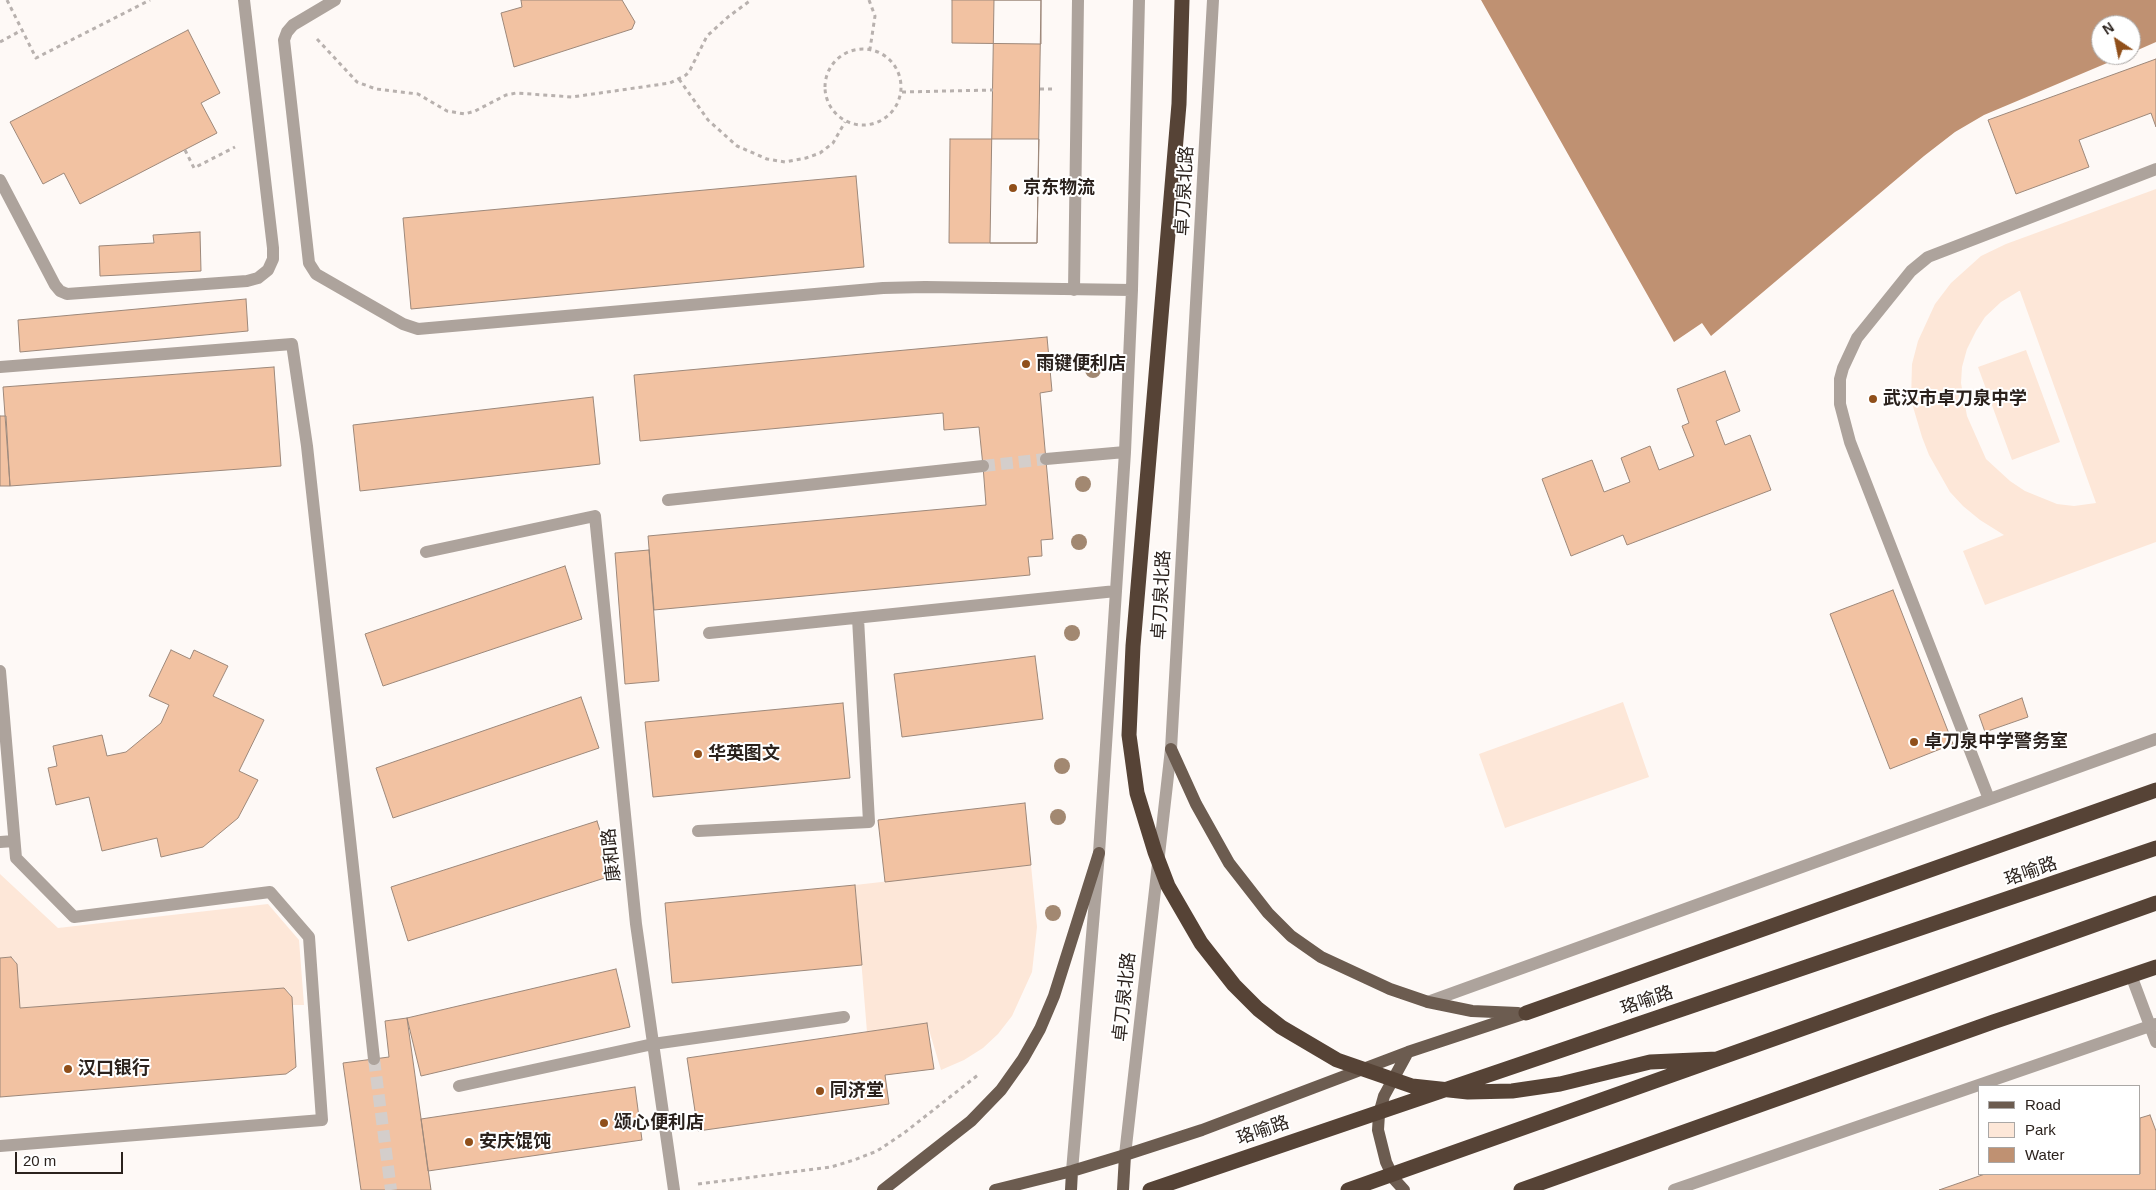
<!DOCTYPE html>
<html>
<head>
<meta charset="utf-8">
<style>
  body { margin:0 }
  #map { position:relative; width:2156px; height:1190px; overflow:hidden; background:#fef9f6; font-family:Arial,sans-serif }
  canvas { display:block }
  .legend { position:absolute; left:1978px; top:1085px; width:162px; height:90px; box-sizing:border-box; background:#fff; border:1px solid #aaa7a5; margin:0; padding:6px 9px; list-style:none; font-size:15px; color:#2b221d }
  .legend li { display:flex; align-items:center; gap:10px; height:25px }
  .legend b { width:25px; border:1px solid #aaa7a5 }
  .north { position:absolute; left:2091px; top:15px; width:50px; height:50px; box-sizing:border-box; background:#fff; border:1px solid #aaa7a5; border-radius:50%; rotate:326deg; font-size:14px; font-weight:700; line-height:20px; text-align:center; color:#2b221d }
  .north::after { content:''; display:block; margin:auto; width:18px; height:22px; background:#904f1a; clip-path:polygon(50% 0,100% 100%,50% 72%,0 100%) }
  .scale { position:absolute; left:15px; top:1152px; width:108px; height:22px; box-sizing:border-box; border:2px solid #2b221d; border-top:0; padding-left:6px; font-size:15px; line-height:18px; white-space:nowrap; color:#2b221d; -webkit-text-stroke:4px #fff; paint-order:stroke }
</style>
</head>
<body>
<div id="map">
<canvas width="2156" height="1190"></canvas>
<ul class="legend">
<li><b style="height:6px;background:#6c5c50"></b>Road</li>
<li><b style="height:14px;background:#fde7d8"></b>Park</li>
<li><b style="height:14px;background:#bf9172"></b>Water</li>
</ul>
<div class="north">N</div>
<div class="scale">20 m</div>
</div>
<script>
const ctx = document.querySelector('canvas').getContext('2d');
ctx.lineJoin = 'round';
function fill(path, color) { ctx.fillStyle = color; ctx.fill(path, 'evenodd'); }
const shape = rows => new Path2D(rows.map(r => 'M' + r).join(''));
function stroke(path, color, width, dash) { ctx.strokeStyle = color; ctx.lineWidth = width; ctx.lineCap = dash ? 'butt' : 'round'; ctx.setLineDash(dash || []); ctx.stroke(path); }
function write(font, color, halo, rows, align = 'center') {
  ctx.font = font + ' Arial,"Noto Sans SC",sans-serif'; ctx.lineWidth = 4; ctx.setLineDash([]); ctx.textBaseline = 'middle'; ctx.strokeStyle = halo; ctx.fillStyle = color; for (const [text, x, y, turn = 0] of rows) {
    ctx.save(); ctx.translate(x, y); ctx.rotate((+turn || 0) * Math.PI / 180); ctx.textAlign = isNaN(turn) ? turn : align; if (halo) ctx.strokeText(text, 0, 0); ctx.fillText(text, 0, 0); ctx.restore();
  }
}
const green = shape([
  [2156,189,2156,542,1985,605,1963,551,2004,535,1980,520,1963,506,1950,492,1929,455,1922,437,1911,400,1912,364,1918,341,1935,304,1951,283,1981,256,2006,244],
  [2019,291,2020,291,2096,503,2074,506,2057,504,2025,491,2010,481,1986,459,1967,416,1961,383,1962,367,1967,349,1976,331,1985,317,2001,302],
  [2026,350,2060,442,2012,460,1978,367],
  [1623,702,1649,777,1505,828,1479,754],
  [1031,865,1037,927,1032,972,1012,1016,998,1034,983,1048,964,1060,941,1070,927,1023,867,1032,855,885],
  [0,874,58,928,268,904,299,940,304,1005,293,1005,290,993,287,990,279,988,20,1008,16,961,11,957,0,958]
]);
const water = shape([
  [1481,0,2156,0,2156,42,2131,53,2131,25,2101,25,2101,55,2126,55,1984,115,1955,132,1924,156,1711,336,1702,323,1674,342]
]);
const building = shape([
  [521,0,622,0,635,22,632,29,514,67,501,13,522,7,521,0],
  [952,0,1041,0,1041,44,952,43,952,0],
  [994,0,1041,0,1037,243,990,243,994,0],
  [188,30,220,93,201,103,217,133,80,204,64,173,43,184,10,122,188,30],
  [2156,59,2156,127,2151,113,2079,140,2089,167,2016,194,1988,120,2156,59],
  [950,139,1039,139,1037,243,949,243,950,139],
  [856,176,864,267,411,309,403,218,856,176],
  [200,232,201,271,100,276,99,246,154,243,153,235,200,232],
  [246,299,248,331,20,352,18,320,246,299],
  [1047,337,1052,391,1040,393,1053,539,1041,540,1042,556,1028,557,1030,575,654,610,648,536,986,505,983,466,979,427,944,430,943,413,640,441,634,375,1047,337],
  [274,367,281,466,10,486,3,387,274,367],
  [1725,371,1740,411,1716,421,1725,445,1750,435,1771,490,1627,545,1623,535,1571,556,1542,479,1592,460,1604,492,1630,482,1621,458,1650,446,1659,470,1694,456,1682,426,1689,423,1677,389,1725,371],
  [593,397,600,464,360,491,353,425,593,397],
  [0,416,6,416,10,486,0,486,0,416],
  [649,550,659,681,625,684,615,553,649,550],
  [565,566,582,619,383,686,365,634,565,566],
  [1893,590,1953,744,1890,769,1830,614,1893,590],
  [171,650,190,659,194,650,228,666,213,696,264,720,239,771,258,780,238,818,203,847,161,857,157,838,102,851,89,797,56,805,48,768,57,766,53,746,102,735,107,756,126,752,161,723,169,705,149,696,171,650],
  [1035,656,1043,719,902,737,894,674,1035,656],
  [581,697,599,748,393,818,376,768,581,697],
  [2022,698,2028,717,1985,732,1979,715,2022,698],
  [843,703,850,778,653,797,645,722,843,703],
  [1025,803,1031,865,885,882,878,820,1025,803],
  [597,821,614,875,408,941,391,887,597,821],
  [855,885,862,965,672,983,665,903,855,885],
  [11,957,17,964,20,1008,284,988,292,997,296,1067,286,1074,0,1097,0,958,11,957],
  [616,969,630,1027,421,1076,407,1018,616,969],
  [407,1018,431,1190,361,1190,343,1063,389,1057,385,1021,407,1018],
  [927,1023,934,1069,885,1075,889,1104,698,1131,687,1058,927,1023],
  [635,1087,642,1140,428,1171,421,1119,635,1087],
  [2150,1115,2156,1131,2156,1190,1939,1190,1985,1174,2140,1174,2140,1118,2150,1115]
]);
const minorTunnel = shape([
  [983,466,1046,459],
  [374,1059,391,1190]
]);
const path = shape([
  [7,0,36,58,150,0],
  [869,0,875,16,870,49],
  [317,39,357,82,376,89,418,94,447,111,465,114,475,111,506,95,516,93,572,97,670,83,686,75,690,70,707,36,728,17,751,0],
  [0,42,22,30],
  '825 87a38 38 0 1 1 76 0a38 38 0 1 1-76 0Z',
  [679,79,708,120,737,146,767,159,785,162,806,158,820,153,833,143,845,122],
  [1040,89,1052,89],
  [902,92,993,90],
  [185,150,194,168,235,147],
  [698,1184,831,1167,854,1160,877,1151,904,1133,978,1075]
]);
const minor = shape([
  [335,0,293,25,287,32,284,40,309,263,316,274,403,324,418,329,883,288,925,287,1132,290],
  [0,180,55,285,60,291,67,294,247,281,258,278,268,270,273,259,273,248,244,0],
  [1074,290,1078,0],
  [0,367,292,344,307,446,374,1059],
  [1046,459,1125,452],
  [668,500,983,466],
  [426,552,595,516,636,924,674,1190],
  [709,633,1116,591],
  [0,671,16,858,74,917,270,892,309,937,322,1120,0,1146],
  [1989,799,1850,442,1840,404,1840,379,1843,368,1857,338,1911,271,1928,257,2156,169],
  [698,831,869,822,858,618],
  [0,842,14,841],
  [2131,975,2156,1042],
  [1428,1002,2156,739],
  [459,1086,653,1044,844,1017],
  [1125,1155,1171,749,1213,0],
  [1072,1171,1099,853,1125,452,1132,290,1139,0],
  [1674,1190,2156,1024]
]);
const major = shape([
  [1171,749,1196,804,1229,863,1268,913,1291,936,1321,957,1390,989,1428,1002,1472,1011,1518,1013],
  [883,1190,971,1121,1001,1090,1023,1059,1040,1029,1054,996,1099,853],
  [995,1190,1072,1171,1125,1155,1202,1130,1408,1052,1526,1013],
  [1071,1190,1072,1171],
  [1123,1190,1125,1155],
  [1404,1190,1394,1179,1386,1162,1378,1130,1379,1114,1384,1096,1408,1052]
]);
const highway = shape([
  [1182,0,1179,104,1133,646,1129,735,1137,793,1155,852,1168,886,1201,943,1234,985,1258,1009,1281,1027,1337,1060,1412,1086,1468,1092,1512,1091,1560,1084,1650,1062,1717,1059],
  [1526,1013,2156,790],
  [1150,1190,2156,848],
  [1348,1190,2156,903],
  [1521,1190,1993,1022,2156,967]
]);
const trees = [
  [1093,370],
  [1083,484],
  [1079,542],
  [1072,633],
  [1062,766],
  [1058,817],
  [1053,913]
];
const markers = [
  [1013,188,5,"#904f1a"],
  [1026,364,5,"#904f1a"],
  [1873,399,5,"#904f1a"],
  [1914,742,5,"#904f1a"],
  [698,754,5,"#904f1a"],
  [68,1069,5,"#904f1a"],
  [820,1091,5,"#904f1a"],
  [604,1123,5,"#904f1a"],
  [469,1142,5,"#904f1a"]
];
const poiNames = [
  ["京东物流",1023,188],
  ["雨键便利店",1036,364],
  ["武汉市卓刀泉中学",1883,399],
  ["卓刀泉中学警务室",1924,742],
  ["华英图文",708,754],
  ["汉口银行",78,1069],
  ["同济堂",830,1091],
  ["颂心便利店",614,1123],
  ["安庆馄饨",479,1142]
];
const streetNames = [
  ["卓刀泉北路",1185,191,-87],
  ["卓刀泉北路",1162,595,-87],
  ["康和路",612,855,-96],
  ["珞喻路",2031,872,-19],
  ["卓刀泉北路",1125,997,-84],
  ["珞喻路",1647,1001,-19],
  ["珞喻路",1263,1131,-19]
];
fill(green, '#fde7d8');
fill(water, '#bf9172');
fill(building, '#f2c2a2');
stroke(building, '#9d887a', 1);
stroke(minorTunnel, '#d4cecb', 12, [12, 6]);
stroke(path, '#b8b1ae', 3, [4, 4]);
stroke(minor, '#ada39c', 12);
stroke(major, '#6c5c50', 12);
stroke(highway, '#564336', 15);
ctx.fillStyle = '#a28871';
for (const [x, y] of trees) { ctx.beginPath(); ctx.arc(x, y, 8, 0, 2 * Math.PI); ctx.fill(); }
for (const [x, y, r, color] of markers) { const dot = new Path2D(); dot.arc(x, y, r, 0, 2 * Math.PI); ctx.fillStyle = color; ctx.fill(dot); stroke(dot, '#fff', 2); }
write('bold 18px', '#2b221d', '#fff', poiNames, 'left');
write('18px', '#2b221d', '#fff', streetNames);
</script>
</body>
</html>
